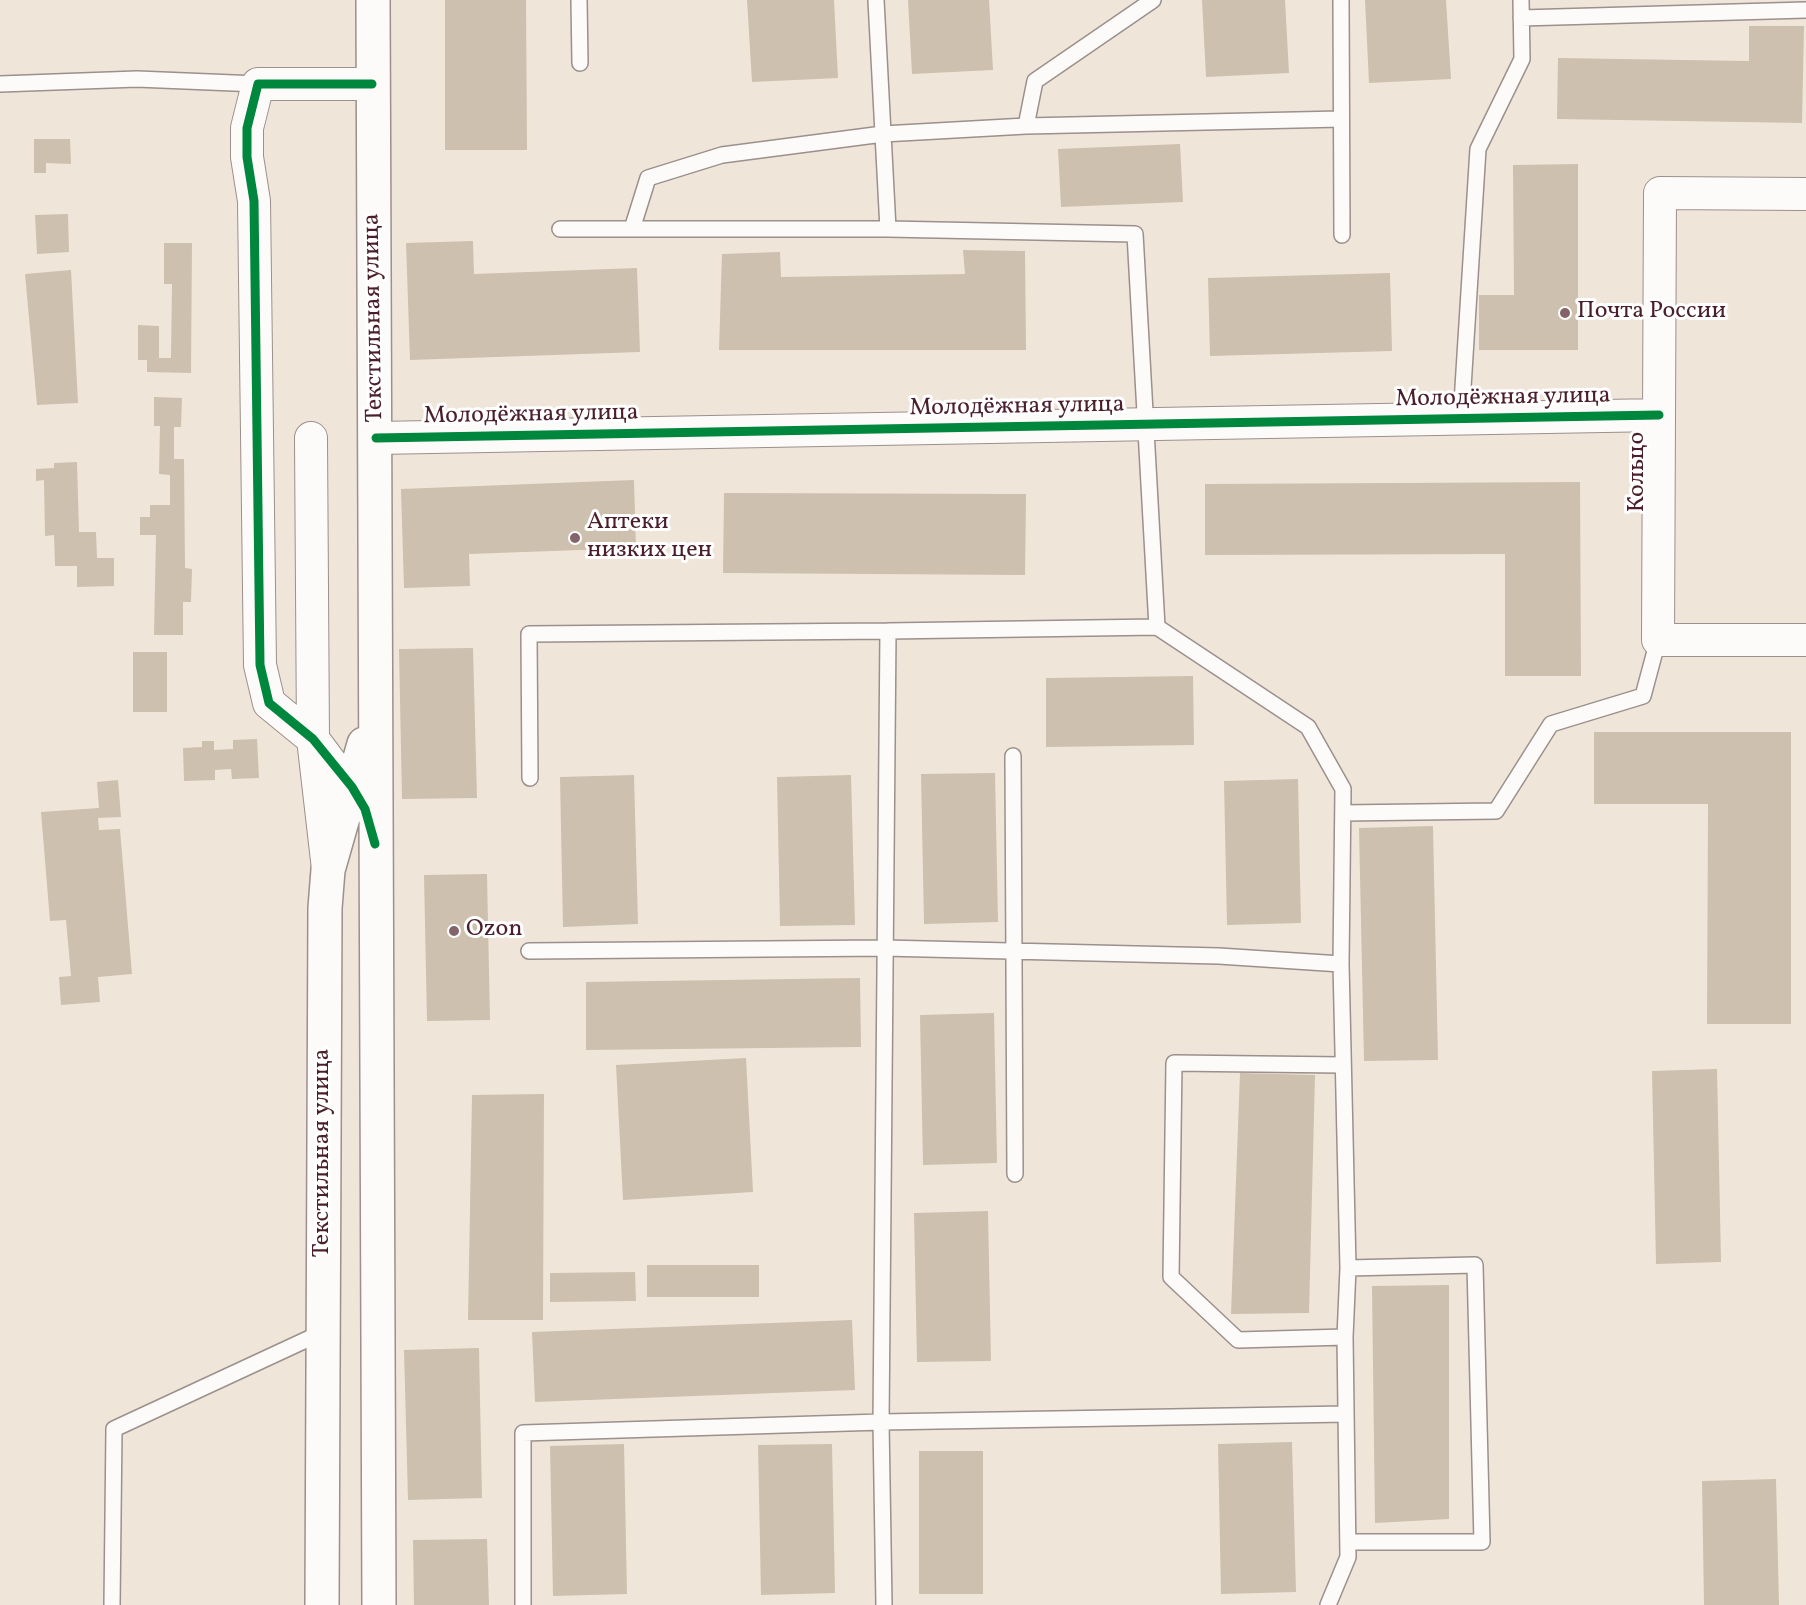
<!DOCTYPE html>
<html>
<head>
<meta charset="utf-8">
<style>
  body { margin:0 }
  canvas { display:block; background:#efe5d9 }
</style>
</head>
<body>
<canvas width="1806" height="1605"></canvas>
<script>
const ctx = document.querySelector('canvas').getContext('2d');
ctx.lineJoin = 'round';
function fill(path, color) { ctx.fillStyle = color; ctx.fill(path, 'evenodd'); }
const shape = rows => new Path2D(rows.map(r => 'M' + r).join(''));
function stroke(path, color, width, dash) { ctx.strokeStyle = color; ctx.lineWidth = width; ctx.lineCap = dash ? 'butt' : 'round'; ctx.setLineDash(dash || []); ctx.stroke(path); }
function write(font, color, halo, rows, align = 'center') {
  ctx.font = font + ' Vollkorn,serif'; ctx.lineWidth = 6; ctx.setLineDash([]); ctx.textBaseline = 'middle'; ctx.strokeStyle = halo; ctx.fillStyle = color; for (const [text, x, y, turn = 0] of rows) {
    ctx.save(); ctx.translate(x, y); ctx.rotate((+turn || 0) * Math.PI / 180); ctx.textAlign = isNaN(turn) ? turn : align; if (halo) ctx.strokeText(text, 0, 0); ctx.fillText(text, 0, 0); ctx.restore();
  }
}
const building = shape([
  [445,0,526,0,527,150,445,150],
  [747,0,834,0,838,78,752,82],
  [908,0,989,0,993,70,912,74],
  [1202,0,1285,0,1289,73,1206,77],
  [1365,0,1446,0,1451,79,1369,83],
  [1749,26,1804,26,1802,123,1557,119,1558,58,1749,61],
  [34,139,70,139,71,164,46,163,46,173,34,173],
  [1180,144,1183,202,1061,207,1058,149],
  [1578,164,1578,350,1479,350,1479,295,1514,295,1513,165],
  [68,214,69,252,37,254,35,215],
  [473,241,474,274,637,268,640,352,410,360,406,243],
  [164,243,192,243,191,373,147,372,147,360,138,360,138,325,159,326,159,358,171,358,172,284,164,284],
  [963,250,1025,251,1026,350,719,350,722,254,780,252,781,277,965,274],
  [71,270,78,403,37,405,25,274],
  [1390,273,1392,351,1210,356,1208,278],
  [154,397,182,398,181,427,174,427,174,459,184,459,185,568,192,569,191,602,183,602,183,635,154,635,156,535,140,535,140,517,150,517,150,505,170,505,170,475,159,474,160,426,154,426],
  [77,462,79,532,96,532,97,558,114,558,114,586,77,587,77,566,55,566,54,535,45,536,44,480,36,481,36,469,54,468,54,463],
  [634,480,636,548,469,554,470,586,404,588,401,489],
  [1580,482,1581,676,1505,676,1505,554,1205,555,1205,484],
  [724,493,1026,494,1025,575,723,573],
  [473,648,477,798,402,799,399,649],
  [133,652,167,652,167,712,133,712],
  [1193,676,1194,745,1046,747,1046,678],
  [1594,732,1791,732,1791,1024,1707,1024,1708,804,1594,804],
  [257,739,259,778,232,779,231,769,215,770,215,780,184,781,183,748,202,747,202,741,214,741,214,750,233,749,233,740],
  [995,773,998,922,924,924,921,774],
  [634,775,638,924,563,927,560,777],
  [851,775,855,925,780,926,777,777],
  [1298,779,1301,923,1227,925,1224,781],
  [118,780,121,817,98,818,99,830,120,829,132,974,98,977,100,1002,61,1005,59,977,71,976,66,920,50,921,41,812,99,808,97,782],
  [1433,826,1438,1060,1364,1061,1359,828],
  [487,874,490,1020,427,1021,424,875],
  [860,978,861,1047,586,1050,586,982],
  [994,1013,997,1163,923,1165,920,1015],
  [746,1058,753,1192,623,1200,616,1065],
  [1717,1069,1721,1262,1656,1264,1652,1071],
  [1240,1073,1315,1075,1309,1313,1231,1314],
  [544,1094,543,1320,468,1320,472,1095],
  [988,1211,991,1361,917,1362,914,1213],
  [647,1265,759,1265,759,1297,647,1297],
  [635,1272,636,1301,550,1302,550,1273],
  [1449,1285,1449,1519,1375,1523,1372,1286],
  [852,1320,855,1390,535,1402,532,1332],
  [479,1348,482,1498,408,1500,404,1350],
  [1292,1442,1296,1592,1221,1594,1218,1444],
  [624,1444,627,1594,553,1596,550,1446],
  [832,1444,835,1593,761,1595,758,1445],
  [919,1451,983,1451,983,1594,919,1594],
  [1776,1479,1779,1605,1704,1605,1702,1481],
  [487,1539,489,1605,414,1605,413,1540]
]);
const lane = shape([
  [579,0,580,63],
  [1341,0,1342,235],
  [1521,18,1806,10],
  [0,84,137,79,258,84],
  [1026,126,1035,81,1153,0],
  [560,229,888,229,876,0],
  [632,229,648,178,722,155,883,134,1026,126,1341,119],
  [888,229,1135,234,1157,627,888,631,881,1422,1346,1414],
  [1461,419,1478,149,1522,59,1521,0],
  [1013,756,1015,1174],
  [530,778,529,634,888,631],
  [1343,813,1496,811,1551,724,1643,696,1658,640],
  [529,951,884,948,1219,956,1341,964,1343,789,1308,727,1157,627],
  [1342,1065,1174,1063,1171,1277,1238,1340,1345,1337],
  [1348,1268,1475,1265,1482,1542,1348,1542],
  [112,1605,114,1429,323,1332],
  [523,1605,523,1433,881,1422,884,1605],
  [1328,1605,1348,1557,1345,1337,1348,1268,1341,964]
]);
const street = shape([
  [1806,194,1660,193,1658,640,1806,640],
  [311,438,313,739,328,869],
  [376,438,1659,415],
  [363,806,313,739,269,703,260,665,254,201,247,157,247,128,258,84,372,84]
]);
const secondary = shape([
  [373,0,379,1605],
  [322,1605,325,908,328,870,364,744]
]);
const cycleway = shape([
  [372,84,258,84,247,128,247,157,254,201,260,665,269,703,313,739,352,787,365,809,375,844],
  [376,438,1659,415]
]);
const markers = [
  [1565,313,6,"#846468"],
  [575,538,6,"#846468"],
  [454,931,6,"#846468"]
];
const poiNames = [
  ["Почта России",1577,313],
  ["Аптеки",587,524],
  ["низких цен",587,552],
  ["Ozon",466,931]
];
const streetNames = [
  ["Текстильная улица",375,318,-91],
  ["Молодёжная улица",1503,399,-1],
  ["Молодёжная улица",1017,408,-1],
  ["Молодёжная улица",531,416,-1],
  ["Кольцо",1639,472,-90],
  ["Текстильная улица",324,1153,-90]
];
fill(building, '#cec0ae');
stroke(lane, '#9b908b', 18);
stroke(street, '#9b908b', 34);
stroke(secondary, '#9b908b', 36);
stroke(lane, '#fdfbf9', 15);
stroke(street, '#fdfbf9', 32);
stroke(secondary, '#fdfbf9', 33);
stroke(cycleway, '#00873e', 9);
for (const [x, y, r, color] of markers) { const dot = new Path2D(); dot.arc(x, y, r, 0, 2 * Math.PI); ctx.fillStyle = color; ctx.fill(dot); stroke(dot, '#fff', 2); }
write('24px', '#4a1f2b', '#fff', poiNames, 'left');
write('24px', '#4a1f2b', '#fff', streetNames);
</script>
</body>
</html>
